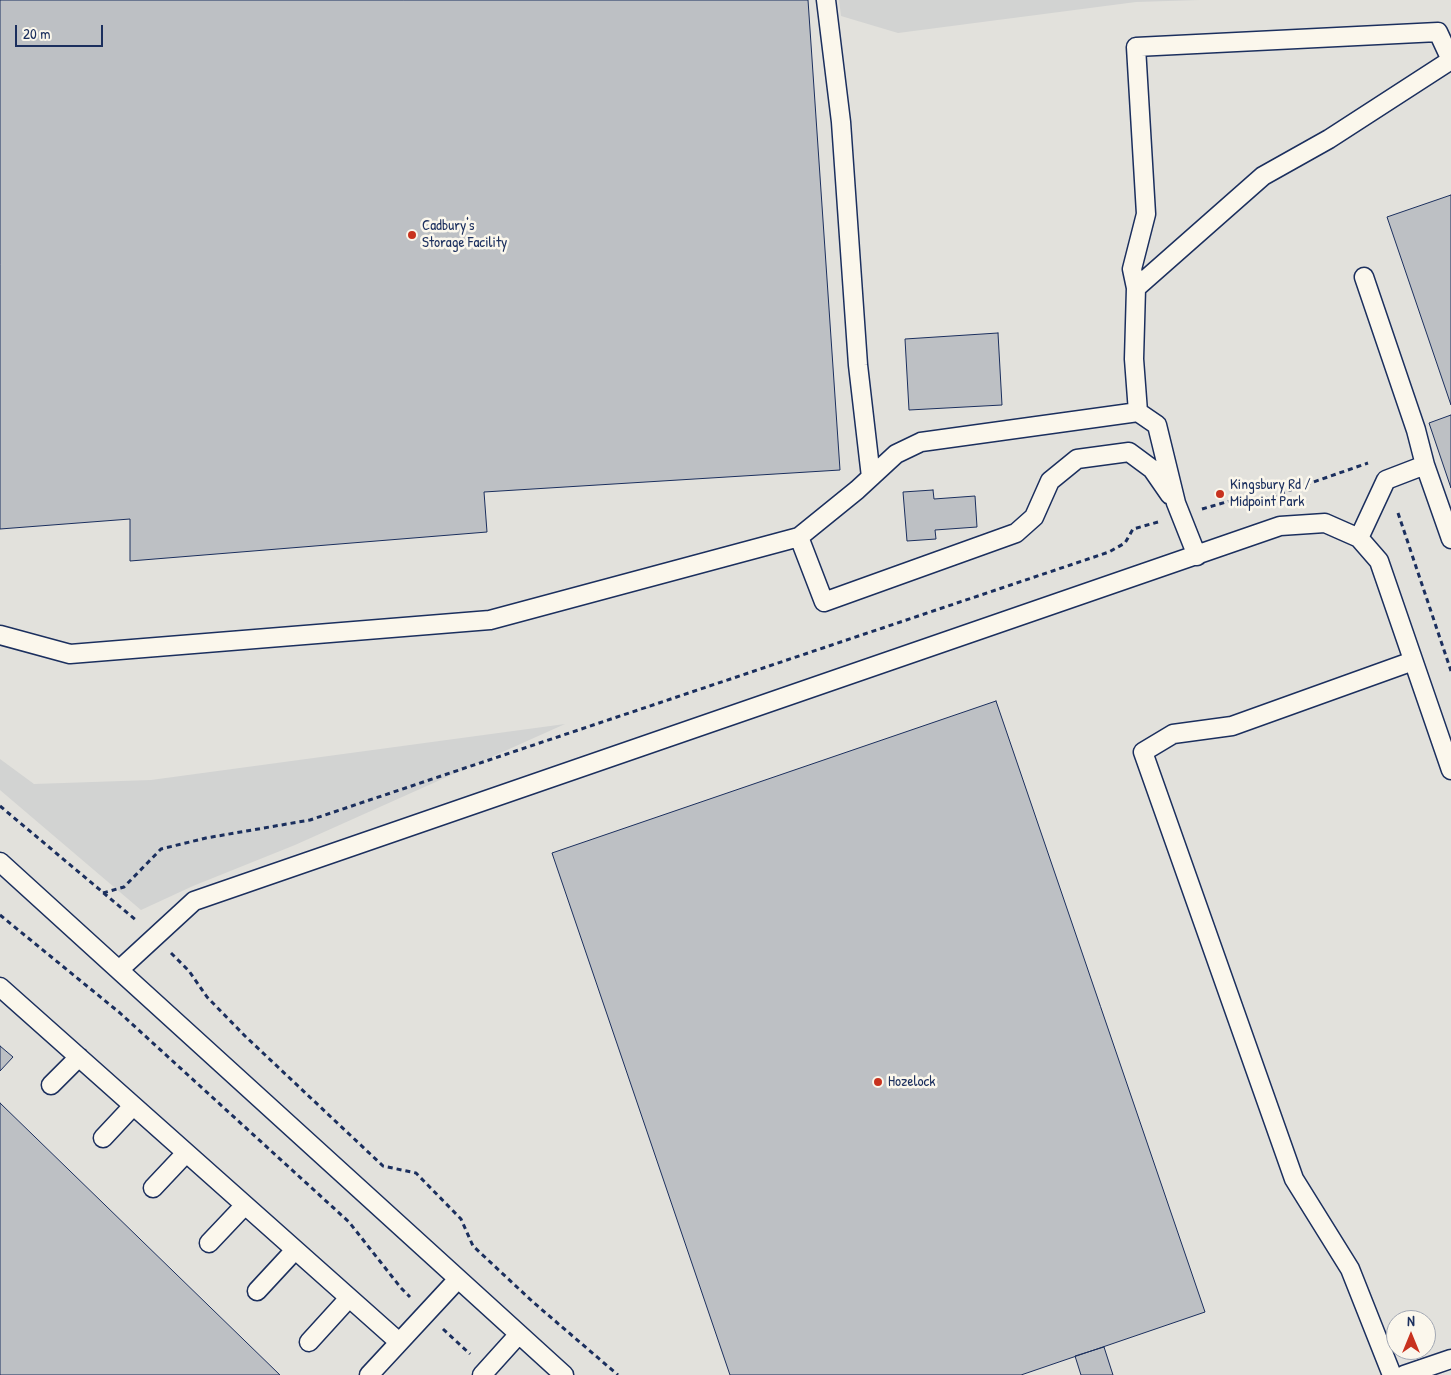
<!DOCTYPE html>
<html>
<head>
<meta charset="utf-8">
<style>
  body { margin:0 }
  #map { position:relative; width:1451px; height:1375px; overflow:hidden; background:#f2efe6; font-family:"Patrick Hand",sans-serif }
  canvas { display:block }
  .north { position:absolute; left:1386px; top:1310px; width:50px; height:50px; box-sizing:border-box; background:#fbf7ec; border:1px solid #a1a7b3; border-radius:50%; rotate:0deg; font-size:14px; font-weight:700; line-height:20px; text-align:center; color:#1b2f5e }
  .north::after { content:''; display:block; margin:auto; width:18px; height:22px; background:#c8321e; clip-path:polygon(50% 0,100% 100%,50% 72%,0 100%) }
  .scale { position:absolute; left:15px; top:25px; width:88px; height:22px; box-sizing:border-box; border:2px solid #1b2f5e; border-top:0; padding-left:6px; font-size:15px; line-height:18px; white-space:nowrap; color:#1b2f5e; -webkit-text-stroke:4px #fbf7ec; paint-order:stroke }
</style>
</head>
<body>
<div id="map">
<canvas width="1451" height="1375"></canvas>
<div class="north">N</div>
<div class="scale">20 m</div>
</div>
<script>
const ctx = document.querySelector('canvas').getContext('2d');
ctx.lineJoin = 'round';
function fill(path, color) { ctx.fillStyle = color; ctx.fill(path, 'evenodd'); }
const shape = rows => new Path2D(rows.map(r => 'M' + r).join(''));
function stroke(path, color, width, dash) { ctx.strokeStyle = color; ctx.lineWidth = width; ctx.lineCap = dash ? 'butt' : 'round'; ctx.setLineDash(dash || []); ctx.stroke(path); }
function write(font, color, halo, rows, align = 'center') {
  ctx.font = font + ' "Patrick Hand",sans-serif'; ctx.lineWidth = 5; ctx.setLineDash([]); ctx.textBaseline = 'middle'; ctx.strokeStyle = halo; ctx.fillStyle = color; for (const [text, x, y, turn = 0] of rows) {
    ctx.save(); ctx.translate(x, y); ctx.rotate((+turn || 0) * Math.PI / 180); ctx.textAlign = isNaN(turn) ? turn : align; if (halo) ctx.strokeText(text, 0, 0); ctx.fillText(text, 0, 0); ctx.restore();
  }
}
const built = shape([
  [0,0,1451,0,1451,1375,0,1375],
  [1396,1320,1426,1320,1426,1350,1396,1350]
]);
const green = shape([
  [839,0,1200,0,1136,2,898,33,841,16],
  [565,724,295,845,193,886,141,910,0,790,0,759,34,784,151,780]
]);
const building = shape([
  [0,0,808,0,840,470,484,492,487,532,130,561,130,519,0,529,0,0],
  [1451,195,1451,405,1387,217,1451,195],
  [998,333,1002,405,909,410,905,339,998,333],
  [1451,415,1451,488,1429,423,1451,415],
  [933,490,934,499,975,496,977,527,935,530,936,539,907,541,903,492,933,490],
  [996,701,1205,1312,1021,1375,730,1375,552,853,996,701],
  [0,1046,13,1057,0,1071,0,1046],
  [0,1103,280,1375,0,1375,0,1103],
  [1104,1347,1113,1375,1081,1375,1075,1356,1104,1347]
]);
const path = shape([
  [1202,509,1237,499,1256,502,1368,463],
  [1398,513,1451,671],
  [0,806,137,921],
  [103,893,124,887,161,849,206,838,310,820,1109,552,1125,543,1133,529,1158,522],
  [0,915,120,1013,349,1222,401,1288,410,1297],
  [171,953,189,971,207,997,245,1036,383,1166,416,1173,461,1219,473,1246,533,1302,618,1375],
  [443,1329,470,1354]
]);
const service = shape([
  [826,0,841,122,858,365,871,477],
  [1136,288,1263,176,1329,139,1451,60,1438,32,1136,47,1146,214,1132,269,1136,288,1134,359,1138,412],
  [1425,465,1451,539],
  [799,537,824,602,1016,533,1034,517,1050,481,1077,459,1129,452,1152,469,1170,495],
  [1359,538,1386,480,1425,465,1416,430,1364,277],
  [0,635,70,654,490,620,799,537,857,490,896,454,921,442,1138,412,1157,425,1176,503,1197,556],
  [0,862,564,1375],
  [119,970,194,901,1280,526,1325,523,1359,538,1379,561,1451,770],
  [0,987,399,1342],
  [51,1085,79,1057],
  [103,1138,133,1106],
  [153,1188,186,1153],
  [209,1243,245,1205],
  [257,1291,295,1250],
  [309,1342,349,1298],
  [369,1375,458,1279],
  [482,1375,519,1334],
  [1392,1375,1350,1269,1294,1179,1143,752,1173,734,1232,726,1413,661],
  [1404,1375,1451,1359]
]);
const markers = [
  [412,235,5,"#c8321e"],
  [1220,494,5,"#c8321e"],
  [878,1082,5,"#c8321e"]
];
const poiNames = [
  ["Cadbury's",422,226],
  ["Storage Facility",422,243],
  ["Kingsbury Rd /",1230,485],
  ["Midpoint Park",1230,502],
  ["Hozelock",888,1082]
];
fill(built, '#e2e1dc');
fill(green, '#d2d3d2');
fill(building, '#bdc0c4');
stroke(building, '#1b2f5e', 1);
stroke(service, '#1b2f5e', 21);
stroke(path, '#1b2f5e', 3, [5, 4]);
stroke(service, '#fbf7ec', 18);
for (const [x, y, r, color] of markers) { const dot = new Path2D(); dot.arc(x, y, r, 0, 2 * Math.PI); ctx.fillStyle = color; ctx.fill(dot); stroke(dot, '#fbf7ec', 2); }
write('15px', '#1b2f5e', '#fbf7ec', poiNames, 'left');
</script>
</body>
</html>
